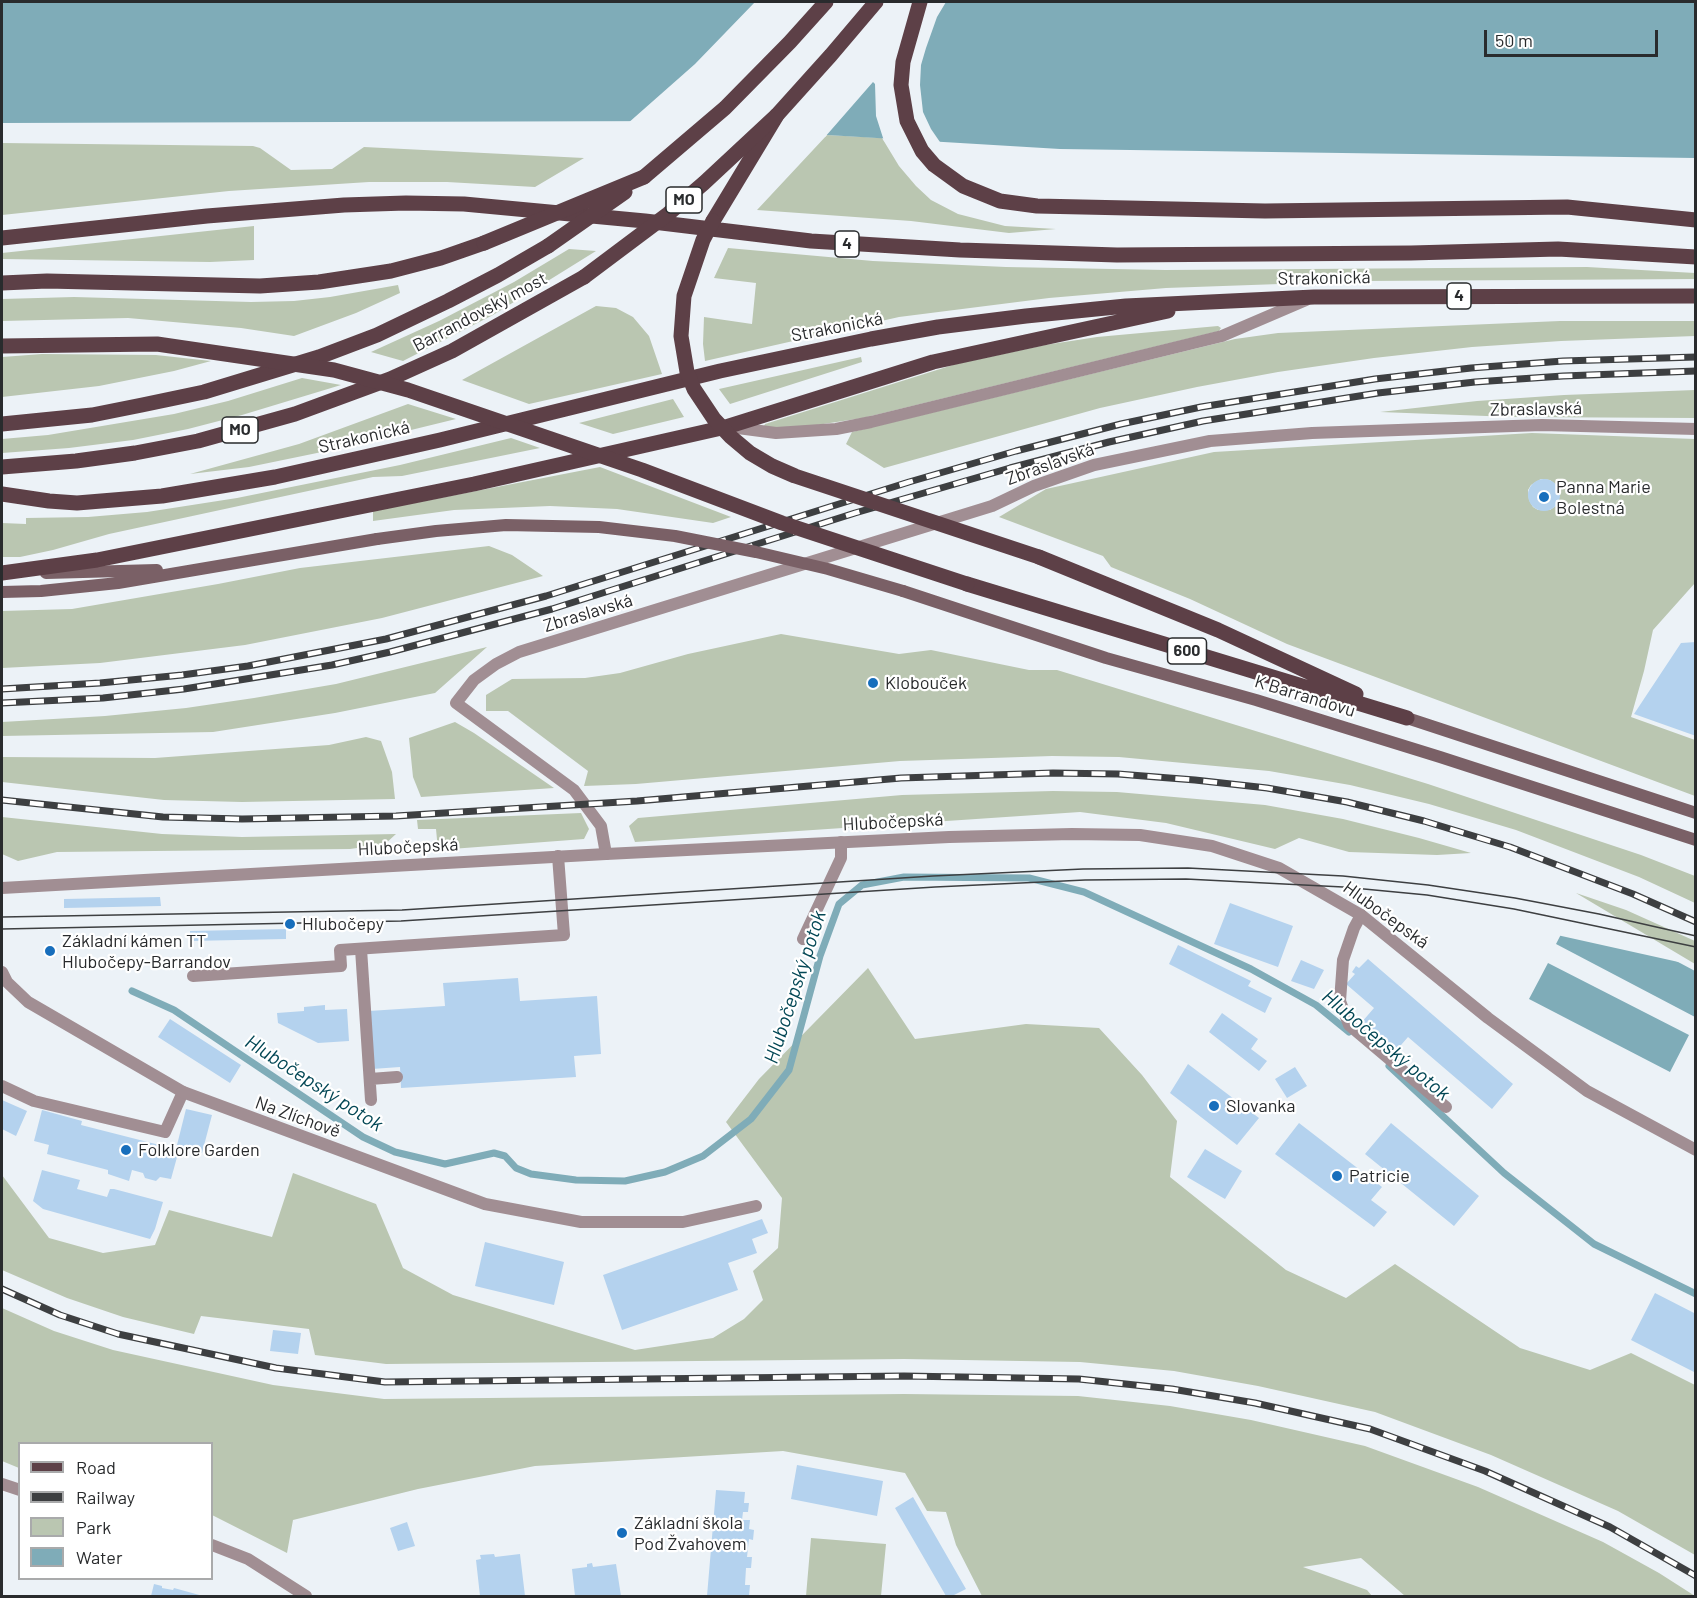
<!DOCTYPE html>
<html>
<head>
<meta charset="utf-8">
<style>
  body { margin:0 }
  #map { position:relative; width:1697px; height:1598px; overflow:hidden; background:#ecf2f7; font-family:Barlow,sans-serif }
  canvas { display:block }
  .frame { position:absolute; inset:0; border:3px solid #292b2d; pointer-events:none }
  .legend { position:absolute; left:18px; top:1442px; width:195px; height:138px; box-sizing:border-box; background:#fff; border:2px solid #a9aaab; margin:0; padding:8px 10px; list-style:none; font-size:18px; color:#292b2d }
  .legend li { display:flex; align-items:center; gap:12px; height:30px }
  .legend b { width:30px; border:2px solid #a9aaab }
  .scale { position:absolute; left:1484px; top:30px; width:174px; height:27px; box-sizing:border-box; border:3px solid #292b2d; border-top:0; padding-left:8px; font-size:18px; line-height:21px; white-space:nowrap; color:#292b2d; -webkit-text-stroke:4px #fff; paint-order:stroke }
</style>
</head>
<body>
<div id="map">
<canvas width="1697" height="1598"></canvas>
<div class="frame"></div>
<ul class="legend">
<li><b style="height:8px;background:#5d4047"></b>Road</li>
<li><b style="height:8px;background:#3d3f41"></b>Railway</li>
<li><b style="height:16px;background:#bac6b1"></b>Park</li>
<li><b style="height:16px;background:#7facb8"></b>Water</li>
</ul>
<div class="scale">50 m</div>
</div>
<script>
const ctx = document.querySelector('canvas').getContext('2d');
ctx.lineJoin = 'round';
function fill(path, color) { ctx.fillStyle = color; ctx.fill(path, 'evenodd'); }
const shape = rows => new Path2D(rows.map(r => 'M' + r).join(''));
function stroke(path, color, width, dash) { ctx.strokeStyle = color; ctx.lineWidth = width; ctx.lineCap = dash ? 'butt' : 'round'; ctx.setLineDash(dash || []); ctx.stroke(path); }
function write(font, color, halo, rows, align = 'center') {
  ctx.font = font + ' Barlow,sans-serif'; ctx.lineWidth = 4.5; ctx.setLineDash([]); ctx.textBaseline = 'middle'; ctx.strokeStyle = halo; ctx.fillStyle = color; for (const [text, x, y, turn = 0] of rows) {
    ctx.save(); ctx.translate(x, y); ctx.rotate((+turn || 0) * Math.PI / 180); ctx.textAlign = isNaN(turn) ? turn : align; if (halo) ctx.strokeText(text, 0, 0); ctx.fillText(text, 0, 0); ctx.restore();
  }
}
const green = shape([
  [827,135,882,138,899,166,916,186,931,200,958,214,1005,226,1056,229,1009,233,911,221,757,210],
  [2,143,253,146,260,148,291,170,332,169,364,147,584,158,535,187,447,182,369,182,229,191,2,215],
  [254,226,254,260,210,262,2,259,2,253],
  [728,248,873,261,1006,267,1166,270,1587,267,1695,273,1696,279,1365,281,1166,288,1049,298,899,317,705,361,703,344,704,317,752,324,756,283,714,278],
  [569,249,596,251,493,315,403,361,371,352,439,321,514,282],
  [398,285,400,293,356,313,294,336,241,328,128,318,2,321,2,299,74,297,251,302,294,301,330,297],
  [596,306,616,308,633,317,649,336,662,374,529,404,462,380],
  [1560,321,1695,321,1695,336,1561,341,1472,347,1374,358,1278,372,1197,387,1100,408,884,468,846,444,852,432,1235,339,1278,333],
  [1218,326,1221,328,1219,331,863,418,810,426,763,428,765,424,956,364,1045,345,1097,337],
  [42,354,156,355,211,361,174,371,99,386,2,397,2,357],
  [861,357,862,362,730,404,719,389],
  [302,378,341,385,242,415,188,429,133,440,69,448,2,453,2,439,48,435,174,414,228,401],
  [1695,390,1695,418,1513,417,1380,412,1477,401,1564,395],
  [673,399,684,417,613,434,579,423],
  [408,404,456,419,317,453,249,467,190,474,299,444],
  [1532,433,1695,439,1695,583,1653,630,1644,671,1631,717,1695,740,1695,796,1287,644,1190,599,1111,567,1103,556,999,517,1046,489,1214,452],
  [1541,479,1550,480,1556,485,1559,490,1559,499,1557,505,1550,510,1538,510,1533,507,1529,500,1528,490,1531,485],
  [511,438,540,448,402,476,373,477,109,534,53,550,20,557,2,557,2,523,26,524,26,518,88,517,147,512,237,498,400,465],
  [600,467,731,517,713,523,617,509,550,506,454,510,373,521,373,511],
  [489,546,512,555,543,576,382,618,245,645,100,663,2,668,2,611,72,609,218,584,300,568],
  [781,634,899,654,931,650,1029,670,1057,670,1428,784,1641,855,1695,876,1695,903,1639,877,1516,830,1429,804,1350,785,1269,771,1119,757,1052,756,900,761,636,784,584,786,588,771,508,711,486,711,486,695,512,679,585,678,620,673,688,654],
  [487,647,435,693,335,713,213,732,2,736,2,722,105,716,186,708,254,698,336,684],
  [455,722,474,733,554,788,421,797,413,777,409,738],
  [366,737,381,741,392,772,395,799,242,802,164,800,2,782,2,757,155,758,329,745],
  [1053,791,1117,792,1265,805,1343,819,1419,838,1471,853,1437,855,1349,852,1299,838,1275,849,1166,823,1080,812,635,842,629,826,638,818,902,795],
  [581,813,589,829,584,839,438,850,436,829,418,829,417,820],
  [2,817,162,834,242,837,396,834,385,844,350,849,57,852,18,861,2,854],
  [1576,893,1626,910,1695,941,1695,964],
  [868,968,915,1039,1026,1024,1099,1028,1142,1075,1177,1121,1170,1177,1286,1270,1346,1298,1395,1264,1520,1348,1590,1370,1631,1353,1695,1385,1695,1555,1618,1511,1491,1455,1375,1412,1258,1386,1174,1371,1080,1362,904,1359,386,1364,315,1355,309,1329,201,1316,194,1334,123,1317,67,1298,2,1270,2,1175,49,1238,103,1253,155,1245,169,1210,272,1237,293,1173,376,1204,403,1268,453,1295,635,1350,713,1338,744,1319,763,1300,753,1271,778,1248,782,1198,726,1122,759,1079],
  [2,1308,54,1331,113,1350,273,1385,384,1399,904,1394,1078,1396,1170,1406,1251,1420,1365,1446,1478,1487,1603,1542,1659,1573,1695,1596,1405,1596,1361,1558,1303,1567,1367,1590,1372,1596,982,1596,956,1545,946,1512,927,1511,905,1473,783,1451,535,1466,418,1489,293,1520,287,1553,212,1515,212,1444,20,1444,19,1468,2,1461],
  [811,1538,886,1544,881,1596,806,1596]
]);
const water = shape([
  [2,2,1695,2,1695,158,1060,149,827,135,679,121,2,123],
  [1575,907,1695,971,1695,1017,1556,944],
  [1548,963,1689,1035,1670,1072,1529,999]
]);
const pier = shape([
  [755,2,946,2,937,17,926,48,921,65,920,85,923,112,931,129,942,145,884,141,876,116,875,84,873,82,825,137,679,124,627,124,695,64],
  [1574,904,1576,905,1692,965,1557,935]
]);
const stream = shape([
  [132,991,174,1010,363,1137,395,1152,445,1164,494,1153,505,1156,516,1168,531,1174,576,1180,625,1181,665,1172,703,1156,751,1119,789,1070,820,956,839,904,862,885,904,877,1029,878,1084,892,1251,969,1316,1005,1349,1032],
  [1389,1066,1504,1173,1594,1244,1696,1294]
]);
const building = shape([
  '1528 495a16 16 0 1 1 32 0a16 16 0 1 1-32 0Z',
  [1696,642,1696,736,1634,714,1681,643],
  [160,897,161,906,64,908,64,899],
  [1230,903,1293,926,1278,967,1214,944],
  [286,929,286,939,190,941,190,931],
  [1178,945,1251,981,1248,986,1272,998,1265,1013,1169,964],
  [1368,959,1513,1084,1492,1109,1408,1037,1395,1052,1361,1023,1374,1008,1346,984,1355,974,1352,972,1356,966,1359,968],
  [1301,960,1324,970,1314,989,1291,981],
  [518,978,520,1001,597,996,601,1054,574,1056,576,1077,401,1088,400,1067,372,1069,369,1011,445,1006,443,983],
  [325,1005,325,1010,347,1009,349,1041,318,1043,278,1023,277,1013,304,1011,304,1007],
  [1222,1013,1258,1039,1251,1049,1267,1061,1259,1071,1209,1032],
  [170,1019,241,1065,230,1083,158,1037],
  [1188,1064,1259,1118,1237,1145,1170,1093],
  [1295,1067,1307,1086,1287,1098,1275,1079],
  [2,1100,27,1111,16,1136,2,1129],
  [186,1109,212,1115,202,1153,177,1145],
  [42,1110,82,1121,81,1125,179,1150,171,1179,160,1177,156,1181,145,1178,143,1173,132,1170,129,1181,108,1174,108,1170,47,1154,49,1145,34,1141],
  [1299,1123,1382,1187,1371,1200,1387,1212,1374,1227,1275,1154],
  [1391,1123,1479,1196,1454,1226,1365,1154],
  [1205,1149,1242,1171,1225,1199,1187,1177],
  [42,1170,80,1180,77,1189,107,1197,110,1189,114,1189,163,1202,155,1229,150,1239,43,1209,33,1201],
  [762,1219,768,1233,752,1239,757,1253,728,1263,738,1290,622,1330,603,1275],
  [485,1242,564,1262,554,1305,475,1286],
  [1655,1293,1696,1314,1696,1373,1631,1340],
  [273,1330,301,1333,298,1354,270,1351],
  [797,1465,883,1481,877,1516,791,1499],
  [716,1490,745,1492,744,1503,749,1503,748,1512,743,1512,742,1520,750,1520,749,1529,754,1530,753,1540,749,1539,747,1557,752,1557,751,1568,746,1568,745,1585,750,1585,749,1596,707,1596],
  [913,1497,966,1589,952,1596,946,1596,895,1508],
  [407,1522,415,1546,398,1551,390,1528],
  [494,1554,495,1557,520,1554,525,1596,480,1596,476,1560,481,1559,480,1555],
  [592,1563,593,1567,616,1564,621,1596,575,1596,572,1569,587,1567,587,1564],
  [154,1584,162,1586,162,1588,173,1590,174,1588,203,1596,151,1596]
]);
const service = shape([
  [730,427,776,433,836,429,871,422,1222,336,1306,300],
  [606,854,601,826,574,790,456,703,474,680,496,664,519,652,992,506,1034,486,1094,465,1210,441,1312,433,1542,425,1696,429],
  [1361,915,1354,928,1343,960,1340,1001,1349,1025,1446,1107],
  [803,939,841,858,841,842],
  [361,949,371,1100],
  [193,976,341,966,340,950,564,935,558,856],
  [370,1079,397,1077],
  [2,1086,34,1101,165,1132,183,1092]
]);
const minor = shape([
  [2,972,7,982,28,1002,183,1092,485,1204,581,1222,683,1222,756,1206],
  [2,1484,20,1490],
  [212,1545,248,1559,306,1596]
]);
const tertiary = shape([
  [2,888,606,854,949,837,1072,834,1140,835,1212,846,1279,868,1361,915,1488,1018,1587,1091,1696,1150]
]);
const secondary = shape([
  [46,573,157,570],
  [903,591,1106,658,1256,700,1440,757,1696,840],
  [2,592,41,591,118,583,377,539],
  [1407,718,1696,813]
]);
const primary = shape([
  [920,2,903,62,901,85,907,121,922,151,934,165,963,186,1000,201,1037,206,1265,211,1567,207,1696,220],
  [644,177,725,108,790,42,826,2],
  [713,221,777,115,831,55,876,2],
  [2,238,207,216,344,205,406,203,464,204,645,221,811,241,960,250,1117,255,1411,253,1558,249,1696,257],
  [2,283,47,281,260,286,319,282,391,271,441,258,484,243],
  [2,424,92,415,142,405,204,392,319,357,377,335,448,301,498,275,548,246],
  [2,467,76,461,135,453,198,441,295,414,390,379,452,351,584,277],
  [2,494,49,501,77,503,162,496,275,477,440,440,720,371,871,339,938,327,1026,316,1126,306,1314,297,1696,296],
  [1039,557,1218,630,1356,694],
  [2,573,97,560,474,484,726,427,933,362,1168,311],
  [967,584,1407,718]
]);
const tram = shape([
  [2,917,402,910,933,876,1083,869,1188,868,1343,876,1428,885,1515,898,1599,914,1696,936],
  [2,929,401,921,935,887,1085,880,1186,879,1343,887,1427,895,1514,909,1696,947]
]);
const rail = shape([
  [2,689,100,683,182,675,248,666,386,639,546,596,909,482,1016,451,1121,424,1201,407,1375,379,1471,368,1563,361,1696,357],
  [2,703,103,698,184,689,332,665,390,652,552,609,855,513,1010,468,1109,442,1203,421,1378,393,1475,382,1563,376,1696,371],
  [2,800,163,817,242,819,396,816,637,801,901,778,1053,773,1118,774,1195,780,1267,788,1347,802,1424,821,1510,847,1633,894,1696,922],
  [2,1289,60,1315,118,1334,276,1368,385,1382,904,1376,1079,1379,1172,1389,1255,1403,1370,1429,1485,1471,1610,1527,1696,1576]
]);
const secondaryBridge = shape([
  [377,539,436,531,506,525,599,527,675,536,756,552,828,569,903,591]
]);
const primaryBridge = shape([
  [713,221,703,240,684,296,681,336,687,372,694,389,714,419,731,437,750,453,772,466,795,476,1039,557],
  [484,243,644,177],
  [548,246,625,192],
  [584,277,668,214,704,183,777,115],
  [2,346,157,344,334,370,408,390,642,470,782,523,967,584]
]);
const markers = [
  [1544,497,6,"#176ebc"],
  [873,683,6,"#176ebc"],
  [290,924,6,"#176ebc"],
  [50,951,6,"#176ebc"],
  [1214,1106,6,"#176ebc"],
  [126,1150,6,"#176ebc"],
  [1337,1176,6,"#176ebc"],
  [622,1533,6,"#176ebc"]
];
const shields = [
  [684,200,36],
  [847,244,24],
  [1459,296,24],
  [240,430,36],
  [1187,651,39]
];
const shieldNames = [
  ["MO",684,200],
  ["4",847,244],
  ["4",1459,296],
  ["MO",240,430],
  ["600",1187,651]
];
const streetNames = [
  ["Strakonická",1324,278,-1],
  ["Barrandovský most",480,312,-28],
  ["Strakonická",837,327,-11],
  ["Zbraslavská",1536,409,-1],
  ["Strakonická",364,437,-13],
  ["Zbraslavská",1050,464,-20],
  ["Zbraslavská",588,613,-17],
  ["K Barrandovu",1305,696,17],
  ["Hlubočepská",893,822,-3],
  ["Hlubočepská",408,847,-3],
  ["Hlubočepská",1386,915,36],
  ["Na Zlíchově",298,1117,20]
];
const poiNames = [
  ["Panna Marie",1556,487],
  ["Bolestná",1556,508],
  ["Klobouček",885,683],
  ["Hlubočepy",302,924],
  ["Základní kámen TT",62,941],
  ["Hlubočepy-Barrandov",62,962],
  ["Slovanka",1226,1106],
  ["Folklore Garden",138,1150],
  ["Patricie",1349,1176],
  ["Základní škola",634,1523],
  ["Pod Žvahovem",634,1544]
];
const waterNames = [
  ["Hlubočepský potok",795,987,-72],
  ["Hlubočepský potok",1386,1045,40],
  ["Hlubočepský potok",314,1083,33]
];
fill(green, '#bac6b1');
fill(water, '#7facb8');
fill(pier, '#ecf2f7');
stroke(stream, '#7facb8', 7);
fill(building, '#b4d2ee');
stroke(service, '#a18e93', 12);
stroke(minor, '#a18e93', 12);
stroke(tertiary, '#a18e93', 12);
stroke(secondary, '#7a6066', 12);
stroke(primary, '#5d4047', 15);
stroke(tram, '#3d3f41', 1.5);
stroke(rail, '#3d3f41', 7);
stroke(rail, '#fff', 4.5, [14]);
stroke(secondaryBridge, '#7a6066', 12);
stroke(primaryBridge, '#5d4047', 15);
for (const [x, y, r, color] of markers) { const dot = new Path2D(); dot.arc(x, y, r, 0, 2 * Math.PI); ctx.fillStyle = color; ctx.fill(dot); stroke(dot, '#fff', 2); }
for (const [x, y, w] of shields) { const box = new Path2D(); box.roundRect(x - w / 2, y - 13, w, 26, 4.5); ctx.fillStyle = '#fff'; ctx.fill(box); stroke(box, '#292b2d', 1.5); }
write('bold 16px', '#292b2d', null, shieldNames);
write('18px', '#292b2d', '#fff', streetNames);
write('18px', '#292b2d', '#fff', poiNames, 'left');
write('italic 20px', '#034755', '#fff', waterNames);
</script>
</body>
</html>
